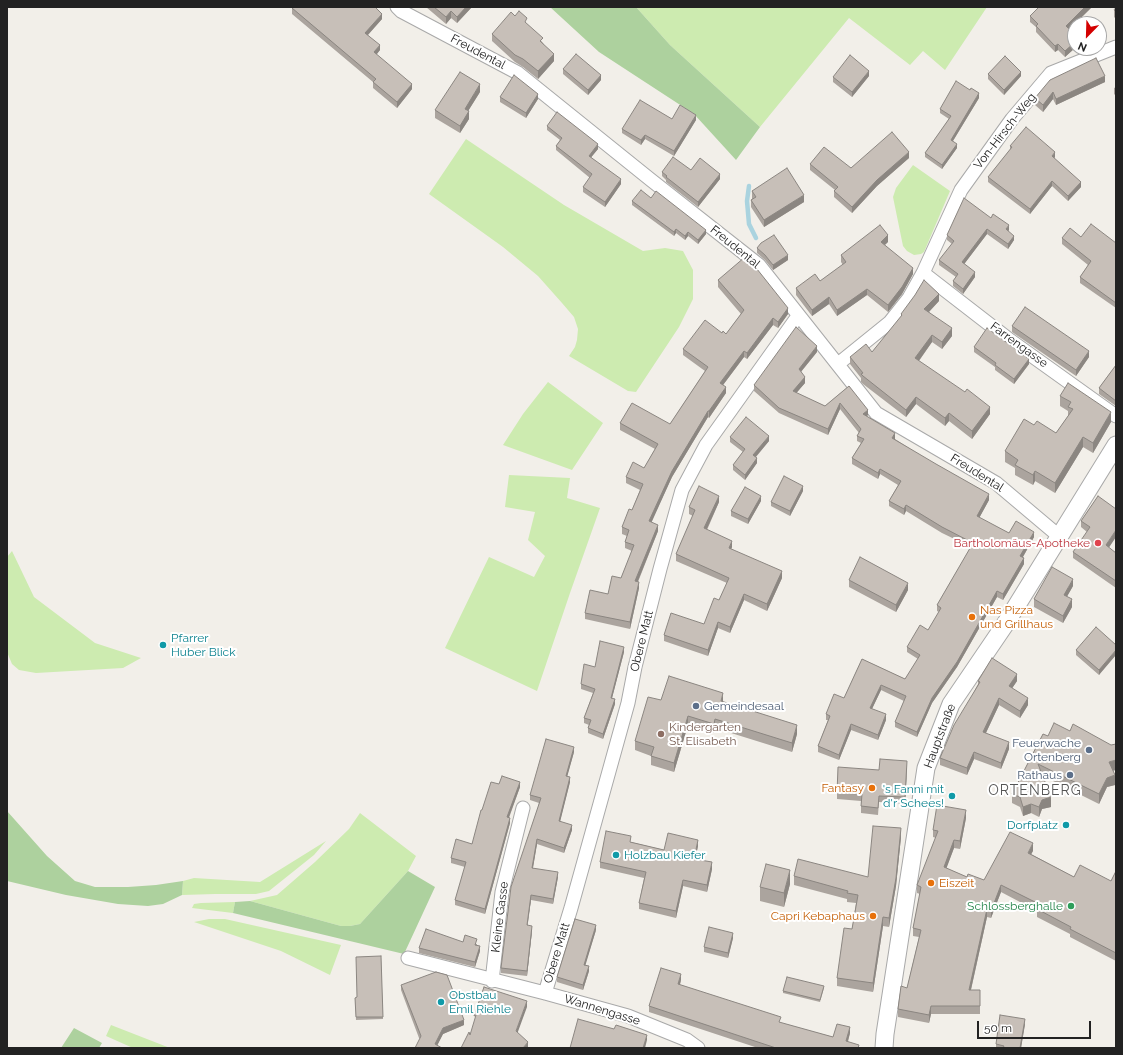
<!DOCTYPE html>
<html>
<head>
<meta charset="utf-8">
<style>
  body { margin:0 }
  #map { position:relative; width:1123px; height:1055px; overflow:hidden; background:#f2efe9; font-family:Raleway,sans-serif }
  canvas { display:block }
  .frame { position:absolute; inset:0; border:8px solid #222; pointer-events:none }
  .north { position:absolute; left:1067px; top:16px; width:40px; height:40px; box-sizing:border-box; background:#fff; border:1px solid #a7a7a7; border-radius:50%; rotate:203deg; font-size:11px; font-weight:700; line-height:16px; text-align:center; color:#222 }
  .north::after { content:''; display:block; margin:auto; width:14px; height:18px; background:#d40000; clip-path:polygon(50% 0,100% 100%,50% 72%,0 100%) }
  .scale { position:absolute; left:977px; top:1021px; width:114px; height:18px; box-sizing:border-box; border:2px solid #222; border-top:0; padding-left:5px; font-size:12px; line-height:14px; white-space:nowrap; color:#222; -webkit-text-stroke:3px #fff; paint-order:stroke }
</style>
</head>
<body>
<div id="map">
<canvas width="1123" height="1055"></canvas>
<div class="frame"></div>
<div class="north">N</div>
<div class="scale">50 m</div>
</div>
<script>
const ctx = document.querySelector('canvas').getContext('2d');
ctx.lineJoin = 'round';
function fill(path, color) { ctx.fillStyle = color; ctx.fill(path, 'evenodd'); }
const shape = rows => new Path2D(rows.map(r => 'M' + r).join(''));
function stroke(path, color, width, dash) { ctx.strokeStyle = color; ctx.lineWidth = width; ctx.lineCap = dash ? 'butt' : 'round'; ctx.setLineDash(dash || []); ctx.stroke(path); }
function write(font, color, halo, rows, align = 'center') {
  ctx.font = font + ' Raleway,sans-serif'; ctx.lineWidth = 4; ctx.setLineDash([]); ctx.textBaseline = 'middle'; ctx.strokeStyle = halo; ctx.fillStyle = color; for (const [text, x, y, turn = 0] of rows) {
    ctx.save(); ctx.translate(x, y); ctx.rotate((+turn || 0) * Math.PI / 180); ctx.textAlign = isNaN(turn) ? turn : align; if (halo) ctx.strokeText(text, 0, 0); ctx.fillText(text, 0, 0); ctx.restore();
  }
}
const grass = shape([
  [636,7,987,7,945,70,923,51,910,65,849,18,760,127,670,45],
  [466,139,564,205,643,251,665,248,683,251,693,270,693,299,679,327,636,392,628,391,569,356,575,347,577,340,578,329,574,317,562,303,538,276,503,247,429,194],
  [913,165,950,191,924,252,921,254,914,255,907,251,903,246,893,197,896,188],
  [548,382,603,423,572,470,503,445,523,414],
  [509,475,570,478,567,498,600,508,570,593,537,691,445,648,489,557,534,577,545,556,528,540,535,512,505,507],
  [12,551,34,597,95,643,141,658,123,668,36,673,19,670,12,664,7,652,7,557],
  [360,813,416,856,408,871,360,924,350,926,341,926,250,901,277,895,315,862,349,829],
  [326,841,314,855,269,891,256,894,215,894,182,895,183,881,194,878,260,882],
  [235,902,233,913,192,908,194,904,201,903],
  [209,919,225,919,341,945,330,975,281,951,194,922],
  [111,1025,170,1048,133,1048,106,1036]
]);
const forest = shape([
  [550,7,636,7,670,45,760,127,736,160,694,114,599,52],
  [7,811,47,856,75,881,95,887,128,887,156,885,183,881,182,895,163,904,148,906,118,904,66,895,7,881],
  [408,871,435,887,404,954,233,913,235,902,250,901,341,926,350,926,360,924],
  [74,1028,102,1043,99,1048,61,1048]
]);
const stream = shape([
  [749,186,747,201,749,224,756,238]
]);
const minor = shape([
  [397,7,401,11,518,73,651,180,759,265,876,413,996,483,1060,537],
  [923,273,1007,338,1116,416],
  [838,364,890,322,909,298,923,273,961,190,1012,119,1051,73,1116,47],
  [408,958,545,993,628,1016,687,1040,698,1048],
  [492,981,502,892,523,808],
  [545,993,571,908,628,703,635,667,660,569,682,490,706,445,798,316]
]);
const tertiary = shape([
  [884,1048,885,1034,926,768,951,704,1004,626,1116,445]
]);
const wall = shape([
  [426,7,472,7,457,23,451,18,446,24],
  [1039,7,1092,7,1070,29,1071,37,1075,41,1075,48,1065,57,1058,50,1055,52,1036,32,1036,27,1030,22,1030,16],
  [1116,7,1116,19,1114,17,1114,10],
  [292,8,325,8,382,19,368,35,380,50,376,54,412,89,397,108,373,88,373,82,292,14],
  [515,16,527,24,543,43,554,61,538,79,523,67,515,62,492,41,492,34],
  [1096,58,1105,82,1056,105,1053,99,1043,112,1035,105,1035,98],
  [563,69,601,80,588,95,563,74],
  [988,74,1021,76,1004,95,988,79],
  [869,76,852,97,833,82,833,77],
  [1116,87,1116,96,1114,94,1114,88],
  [480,92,468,111,469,119,460,133,435,118,435,110],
  [500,97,538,99,526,118,500,102],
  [979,98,953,141,957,148,942,169,925,157,925,153,949,119,940,113,940,109],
  [672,119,696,120,674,156,645,139,641,145,622,133,622,129],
  [547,126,598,149,591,157,621,184,605,207,583,192,583,187,590,178,556,150,556,146,560,140,547,130],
  [1010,146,1055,157,1054,158,1081,187,1068,201,1052,186,1030,214,988,182,988,177,1010,150],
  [909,158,877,186,852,213,834,197,834,191,835,190,810,170,810,164,851,168],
  [691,170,720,179,698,207,666,182,666,180,662,176,662,172],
  [752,191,804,202,764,227,751,207,751,200,752,199],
  [651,198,706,234,698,244,688,236,685,240,676,233,674,236,632,205,632,201],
  [991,218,1009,230,1008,231,1014,240,1008,249,987,234,964,264,975,277,963,294,953,286,953,281,956,277,939,265,939,260,952,244,947,240,947,235],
  [1081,237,1116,243,1116,308,1080,283,1080,277,1088,265,1062,244,1062,238],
  [888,242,885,245,913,274,902,294,888,312,867,295,837,316,829,304,812,316,796,295,796,288,820,281,843,265,841,262,841,255],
  [757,248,788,260,773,270,765,260,757,253],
  [718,280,788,314,778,328,773,325,747,359,744,357,723,385,726,393,709,418,708,417,672,477,651,522,658,531,638,582,639,588,630,629,585,619,585,613,608,594,621,578,632,551,625,548,625,542,627,536,622,534,622,527,632,510,640,490,626,483,626,477,644,468,655,449,620,430,620,423,670,424,705,371,683,355,683,349,722,333,726,334,741,314,718,287],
  [939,301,929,312,952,336,942,349,932,342,919,361,990,414,972,439,949,421,945,426,916,404,906,417,863,384,861,382,861,378,850,364,850,357,872,352,901,317,901,314],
  [1012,326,1089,357,1076,376,1012,332],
  [974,347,1029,364,1014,384,995,370,995,367,974,352],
  [817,352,801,372,805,383,796,393,825,406,849,386,868,415,867,416,895,439,989,500,979,518,1009,533,1034,537,1023,557,1024,564,1003,600,997,597,957,667,932,703,917,737,895,727,895,722,904,701,881,690,872,709,886,720,878,740,851,730,839,760,818,752,818,746,828,720,826,720,826,714,844,698,862,659,905,679,918,659,907,652,907,647,928,630,939,612,937,611,937,605,971,547,942,533,906,511,904,515,889,506,889,501,898,485,880,474,878,479,852,464,852,458,861,443,857,441,857,436,859,433,840,409,828,435,779,413,754,391,754,385],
  [1116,365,1116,406,1099,394,1099,388],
  [1060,396,1111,422,1093,453,1083,447,1055,493,1035,481,1033,485,1015,475,1015,468,1005,462,1005,451,1034,425,1056,433,1068,416,1068,411,1060,406],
  [730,437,769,441,756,457,757,463,745,480,733,470,733,465,743,452,730,442],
  [803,491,790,516,771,506,771,502],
  [1098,496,1109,548,1116,553,1116,588,1073,558,1073,552,1087,532,1081,527,1081,521],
  [761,501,748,524,731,516,731,511],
  [719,502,707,530,732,547,731,549,782,578,767,611,744,600,730,633,718,628,708,656,664,641,664,635,704,624,719,600,727,583,676,561,676,554,693,516,689,514,689,507],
  [849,580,908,590,896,612,849,587],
  [1073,586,1067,596,1072,607,1063,623,1034,607,1034,599],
  [1116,645,1099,675,1076,655,1076,650],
  [624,652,612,698,615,704,603,739,588,733,588,728,589,725,584,723,584,718,593,693,581,689,581,684,595,667],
  [978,681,1017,681,1012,688,1028,705,1020,718,999,705,986,733,1009,749,1001,769,974,759,967,775,940,765,940,758,978,684],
  [661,700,723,702,797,734,792,752,715,728,714,733,688,725,674,772,651,765,651,756,635,750,635,741],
  [1043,734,1113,771,1115,785,1107,787,1099,804,1043,776,1051,807,1042,809,1039,817,1031,813,1023,816,1020,807,1012,803,1012,794],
  [574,752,567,776,570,782,560,821,572,830,564,853,537,844,533,868,558,877,553,904,531,900,527,925,532,931,527,976,501,973,501,968,539,803,530,800,530,795],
  [907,768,905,804,879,802,878,815,861,813,861,801,837,799,837,793,879,770],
  [499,784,520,787,509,818,510,823,485,914,455,905,455,900,465,867,451,863,451,858,472,844],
  [966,818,960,849,954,848,946,868,967,877,984,880,1033,851,1031,854,1074,877,1111,881,1116,871,1116,961,1070,937,1070,934,1037,917,1037,911,1001,892,991,918,987,917,971,990,980,990,980,1014,931,1014,929,1023,898,1017,898,1009,907,988,919,937,913,936,913,928,920,894,917,893,917,885,936,838,933,837,933,830],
  [901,837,896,886,889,927,883,926,873,992,837,986,837,978,852,929,856,903,847,902,847,899,794,885,794,876,868,877],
  [631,842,664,850,698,846,695,859,712,869,707,892,683,886,676,918,639,909,639,903,644,878,600,868,600,862],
  [790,884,784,907,760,901,760,887],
  [596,930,585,965,589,971,583,990,557,982,557,977],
  [733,938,728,958,704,952,704,947],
  [463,942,477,944,477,945,480,951,475,967,419,953,419,948],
  [381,956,383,1019,356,1020,355,998,357,997],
  [681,980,680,985,781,1023,833,1037,850,1033,848,1042,859,1048,758,1048,649,1012,649,1006],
  [401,985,464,1025,443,1034,437,1045,419,1038,401,990],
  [824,988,820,1002,783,993,783,991],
  [1025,1024,1021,1048,996,1048,996,1044]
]);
const shadedWall = shape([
  [466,7,472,7,457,23,457,17],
  [1085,7,1092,7,1066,32,1066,26],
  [451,11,451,18,446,24,446,17],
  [382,14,382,19,365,38,365,33],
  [1071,31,1071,37,1068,34],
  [1075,42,1075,48,1065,57,1065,51],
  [1058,44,1058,50,1055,52,1055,46],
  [380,45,380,50,374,58,374,52],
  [554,54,554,61,538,79,538,71],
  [869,71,869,76,852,97,852,92],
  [1021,72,1021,76,1004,95,1004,90],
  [601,75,601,80,588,95,588,90],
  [1105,76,1105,82,1056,105,1056,99],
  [412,84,412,89,397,108,397,102],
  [480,84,480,92,465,116,465,109],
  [1053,92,1053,99,1043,112,1043,105],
  [979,93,979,98,951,144,951,140],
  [538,94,538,99,526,118,526,113],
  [469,111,469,119,460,133,460,126],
  [696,115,696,120,674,156,674,151],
  [645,135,645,139,641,145,641,140],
  [598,144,598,149,589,160,589,156],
  [957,144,957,148,942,169,942,165],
  [909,152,909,158,877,186,852,213,852,207,877,180],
  [1055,152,1055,157,1052,161,1052,156],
  [720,174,720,179,698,207,698,202],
  [621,179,621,184,605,207,605,202],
  [1052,181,1052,186,1030,214,1030,209],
  [1081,182,1081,187,1068,201,1068,196],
  [804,195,804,202,764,227,764,220],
  [1009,225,1009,230,1006,234,1006,229],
  [676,229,676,233,674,236,674,232],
  [987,229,987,234,962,267,962,262],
  [706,230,706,234,698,244,698,240],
  [688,232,688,236,685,240,685,236],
  [888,235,888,242,881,248,881,242],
  [1014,236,1014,240,1008,249,1008,244],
  [788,255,788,260,773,270,773,265],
  [913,268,913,274,902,294,888,312,888,305],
  [975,272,975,277,963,294,963,289],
  [867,289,867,295,837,316,837,310],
  [939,294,939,301,924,317,924,309],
  [829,297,829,304,812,316,812,310],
  [788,308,788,314,778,328,778,322],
  [773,318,773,325,747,359,747,353],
  [952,328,952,336,942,349,942,342],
  [932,335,932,342,915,366,915,358],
  [817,346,817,352,799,374,799,369],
  [744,351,744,357,720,389,720,383],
  [1089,351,1089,357,1076,376,1076,370],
  [1029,359,1029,364,1014,384,1014,379],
  [805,377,805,383,793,397,793,391],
  [726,387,726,393,709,418,709,411],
  [916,397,916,404,906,417,906,410],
  [840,403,840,409,828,435,828,429],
  [990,407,990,414,972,439,972,431],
  [868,410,868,415,863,419,863,414],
  [708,411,708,417,672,477,649,528,649,521,672,471],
  [1111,412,1111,422,1093,453,1093,443],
  [949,413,949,421,945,426,945,418],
  [895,433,895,439,892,443,892,438],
  [769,436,769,441,753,460,753,455],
  [1083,437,1083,447,1055,493,1055,483],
  [757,458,757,463,745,480,745,475],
  [880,469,880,474,878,479,878,473],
  [1035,471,1035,481,1033,485,1033,475],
  [803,486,803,491,790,516,790,511],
  [989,494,989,500,977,522,977,516],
  [719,496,719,502,704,535,704,528],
  [761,496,761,501,748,524,748,519],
  [906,505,906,511,904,515,904,509],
  [658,525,658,531,635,588,635,581],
  [1116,530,1116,537,1106,552,1106,545],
  [1034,532,1034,537,1020,562,1020,556],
  [732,541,732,547,729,554,729,548],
  [1024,558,1024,564,1003,600,1003,594],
  [782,571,782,578,767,611,767,604],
  [1073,579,1073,586,1064,602,1064,595],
  [639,582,639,588,630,629,630,622],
  [908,583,908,590,896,612,896,605],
  [997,591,997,597,957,667,932,703,917,737,917,732,932,698],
  [744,594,744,600,730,633,730,627],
  [1072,599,1072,607,1063,623,1063,616],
  [718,622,718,628,708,656,708,650],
  [624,647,624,652,611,702,611,698],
  [1116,650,1116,655,1099,675,1099,670],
  [1017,674,1017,681,1009,693,1009,686],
  [881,685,881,690,870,713,870,708],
  [723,693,723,702,721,701],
  [999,698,999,705,983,739,983,732],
  [1028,698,1028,705,1020,718,1020,711],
  [615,699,615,704,603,739,603,734],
  [886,714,886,720,878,740,878,735],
  [688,716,688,725,674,772,674,763],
  [715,719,715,728,714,733,714,724],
  [851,724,851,730,839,760,839,755],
  [797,725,797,734,792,752,792,743],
  [1009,742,1009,749,1001,769,1001,763],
  [574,747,574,752,566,781,566,776],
  [974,752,974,759,967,775,967,768],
  [1116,760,1116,770,1109,772,1109,762],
  [907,761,907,768,905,804,905,797],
  [1115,775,1115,785,1107,787,1099,804,1099,794,1107,778],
  [570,777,570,782,559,826,559,821],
  [520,782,520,787,507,822,507,817],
  [1051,797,1051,807,1042,809,1039,817,1039,807,1042,800],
  [1031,804,1031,813,1023,816,1023,807],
  [966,810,966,818,960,849,960,841],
  [510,818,510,823,485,914,485,909],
  [572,825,572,830,564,853,564,848],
  [901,828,901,837,896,886,889,927,889,918],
  [537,839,537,844,532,873,532,868],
  [698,840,698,846,694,865,694,859],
  [954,840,954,848,944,875,944,867],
  [1033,843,1033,851,1028,860,1028,853],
  [712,862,712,869,707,892,707,885],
  [790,870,790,884,784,907,784,893],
  [558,872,558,877,553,904,553,899],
  [683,880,683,886,676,918,676,911],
  [1001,885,1001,892,991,918,991,911],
  [531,895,531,900,527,930,527,925],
  [987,909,987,917,969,998,969,990],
  [883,917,883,926,873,992,873,983],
  [596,925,596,930,584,970,584,965],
  [532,926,532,931,527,976,527,971],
  [733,933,733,938,728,958,728,953],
  [480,946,480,951,475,967,475,962],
  [589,966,589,971,583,990,583,985],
  [681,974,681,980,678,990,678,984],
  [527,1001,527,1007,516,1037,516,1031],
  [931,1006,931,1014,929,1023,929,1015],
  [1025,1019,1025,1024,1021,1048,1020,1048],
  [464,1020,464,1025,443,1034,436,1048,435,1044,443,1028],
  [850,1027,850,1033,846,1047,846,1041],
  [647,1035,647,1040,645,1048,643,1048],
  [528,1042,528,1048,523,1048]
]);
const building = shape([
  [293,7,324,7,325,8,326,7,375,7,382,14,365,33,380,45,374,52,412,84,397,102,373,82,376,79,292,8,293,7],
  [434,7,466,7,457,17,451,11,446,17,434,7],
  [1039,7,1085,7,1066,26,1071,31,1068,34,1075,41,1075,42,1065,51,1058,44,1055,46,1036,26,1038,24,1030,16,1039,7],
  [1116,7,1116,12,1114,10,1116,7],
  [519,11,527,18,525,22,543,38,540,41,554,54,538,71,523,59,515,55,492,34,511,12,515,16,519,11],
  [576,54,601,75,588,90,563,69,576,54],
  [850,55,869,71,852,92,833,77,850,55],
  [1005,56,1021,72,1004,90,988,74,1005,56],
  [1096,58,1105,76,1056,99,1053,92,1043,105,1035,98,1050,80,1096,58],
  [460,72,480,84,465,109,469,111,460,126,435,110,460,72],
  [514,75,538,94,526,113,500,97,514,75],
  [956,81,970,90,971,88,979,93,951,140,957,144,942,165,925,153,951,116,940,109,956,81],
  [640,100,672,119,680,105,696,115,674,151,645,135,641,140,622,129,640,100],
  [557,112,598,144,589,156,621,179,605,202,583,187,592,174,556,146,562,138,547,126,557,112],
  [1026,127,1055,152,1052,156,1081,182,1068,196,1052,181,1030,209,988,177,1012,147,1010,146,1026,127],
  [892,132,909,152,877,180,852,207,834,191,838,187,810,164,824,147,851,168,892,132],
  [673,157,691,170,700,158,720,174,698,202,666,177,667,176,662,172,673,157],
  [787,168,804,195,764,220,751,200,756,197,752,191,787,168],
  [641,190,651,198,656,191,706,230,698,240,688,232,685,236,676,229,674,232,632,201,641,190],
  [964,198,991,218,993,214,1009,225,1006,229,1014,236,1008,244,987,229,962,262,975,272,963,289,953,281,958,274,939,260,954,241,947,235,964,198],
  [1091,224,1116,243,1116,303,1080,277,1091,261,1062,238,1070,228,1081,237,1091,224],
  [880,225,888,235,881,242,913,268,902,287,888,305,867,289,837,310,829,297,812,310,796,288,815,274,820,281,846,262,841,255,880,225],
  [774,235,788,255,773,265,765,255,757,248,761,243,774,235],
  [745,257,753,264,788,308,778,322,773,318,747,353,744,351,720,383,726,387,709,411,708,411,672,471,649,521,658,525,635,581,639,582,630,622,585,613,590,590,608,594,612,576,621,578,634,545,625,542,629,530,622,527,629,509,632,510,643,484,626,477,633,462,644,468,658,444,620,423,632,403,670,424,708,367,683,349,705,320,722,333,723,331,726,334,744,310,718,280,745,257],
  [924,280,939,294,924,309,952,328,942,342,932,335,915,358,965,392,967,389,990,407,972,431,949,413,945,418,916,397,906,410,863,376,861,374,863,373,850,357,866,344,872,352,902,315,901,314,915,295,924,280],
  [1025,307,1089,351,1076,370,1012,326,1025,307],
  [796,327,817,346,799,369,805,377,793,391,825,406,849,386,868,410,863,414,895,433,892,438,936,464,989,494,977,516,1009,533,1016,521,1034,532,1020,556,1024,558,1003,594,997,591,957,662,932,698,917,732,895,722,906,696,881,685,870,708,886,714,878,735,851,724,839,755,818,746,830,716,826,714,834,694,844,698,862,659,905,679,920,655,907,647,920,625,928,630,941,608,937,605,973,543,942,527,906,505,904,509,889,501,901,481,880,469,878,473,852,458,864,439,857,436,861,429,840,403,828,429,779,408,754,385,796,327],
  [987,328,1029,359,1014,379,995,365,996,363,974,347,987,328],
  [1116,365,1116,401,1099,388,1116,365],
  [1068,383,1111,412,1093,443,1083,437,1055,483,1035,471,1033,475,1015,465,1018,460,1005,451,1024,419,1034,425,1037,421,1056,433,1073,409,1068,407,1071,402,1060,396,1068,383],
  [746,417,769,436,753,455,757,458,745,475,733,465,745,449,730,437,746,417],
  [784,476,803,486,790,511,771,502,784,476],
  [699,486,719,496,704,528,732,541,729,548,782,571,767,604,744,594,730,627,718,622,708,650,664,635,671,613,704,624,714,598,719,600,729,578,676,554,695,510,689,507,699,486],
  [745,487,761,496,748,519,731,511,745,487],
  [1098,496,1116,509,1116,530,1106,545,1116,553,1116,581,1073,552,1090,527,1081,521,1098,496],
  [860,557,908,583,896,605,849,580,860,557],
  [1052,567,1073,579,1064,595,1072,599,1063,616,1034,599,1052,567],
  [1096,627,1116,645,1116,650,1099,670,1076,650,1096,627],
  [600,641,624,647,611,698,615,699,603,734,588,728,591,720,584,718,595,689,581,684,584,664,595,667,600,641],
  [992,658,1017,674,1009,686,1028,698,1020,711,999,698,983,732,1009,742,1001,763,974,752,967,768,940,758,954,725,980,682,978,681,992,658],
  [669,676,723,693,721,701,797,725,792,743,715,719,714,724,688,716,674,763,651,756,654,747,635,741,648,697,661,700,669,676],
  [1054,723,1070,731,1073,724,1111,745,1116,744,1116,760,1109,762,1115,775,1107,778,1099,794,1038,764,1051,797,1042,800,1039,807,1031,804,1023,807,1020,797,1012,794,1043,734,1048,736,1054,723],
  [546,739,574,747,566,776,570,777,559,821,572,825,564,848,537,839,532,868,558,872,553,899,531,895,527,925,532,926,527,971,501,968,511,887,541,798,530,795,546,739],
  [880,759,907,761,905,797,879,796,878,808,861,806,862,794,837,793,838,767,879,770,880,759],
  [502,776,520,782,507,817,510,818,485,909,455,900,466,862,451,858,456,839,472,844,481,810,482,810,491,782,499,784,502,776],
  [937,805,966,810,960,841,954,840,944,867,967,877,968,874,984,880,1010,832,1033,843,1028,853,1074,877,1080,865,1111,881,1116,871,1116,953,1070,929,1071,927,1037,909,1039,904,1001,885,991,911,987,909,969,990,980,990,980,1006,931,1006,929,1015,898,1009,901,986,907,988,921,930,913,928,921,887,917,885,938,831,933,830,937,805],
  [873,826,901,828,896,878,889,918,883,917,873,983,837,978,844,928,852,929,858,895,847,893,848,891,794,876,798,859,868,877,873,826],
  [606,831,631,836,630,842,664,850,668,833,698,840,694,859,712,862,707,885,683,880,676,911,639,903,646,872,600,862,606,831],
  [766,864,790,870,784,893,760,887,766,864],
  [575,919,596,925,584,965,589,966,583,985,557,977,575,919],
  [709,927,733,933,728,953,704,947,709,927],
  [426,929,463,942,465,935,477,939,475,945,480,946,475,962,419,948,426,929],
  [381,956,383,1017,356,1017,355,998,357,997,356,957,381,956],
  [661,968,681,974,678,984,781,1017,779,1022,833,1037,837,1024,850,1027,846,1041,859,1045,858,1048,776,1048,649,1006,661,968],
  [436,972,447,975,464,1020,443,1028,435,1044,442,1048,415,1048,421,1036,401,985,436,972],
  [787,977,824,986,820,1000,783,991,787,977],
  [484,987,527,1001,516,1031,528,1042,523,1048,461,1048,469,1032,470,1035,476,1015,474,1016,484,987],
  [1000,1015,1025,1019,1020,1048,1003,1048,1004,1046,996,1044,1000,1015],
  [578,1019,614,1029,616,1025,647,1035,643,1048,570,1048,578,1019]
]);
const markers = [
  [1098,543,4,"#e0444e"],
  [972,617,4,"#e8710a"],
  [163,645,4,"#0f9aa8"],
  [696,706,4,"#5c6f8a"],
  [661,734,4,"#8d6e63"],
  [1089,750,4,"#5c6f8a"],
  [1070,775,4,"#5c6f8a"],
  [872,788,4,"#e8710a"],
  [952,796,4,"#0f9aa8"],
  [1066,825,4,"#0f9aa8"],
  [616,855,4,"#0f9aa8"],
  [931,883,4,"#e8710a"],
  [1071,906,4,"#2e9e5b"],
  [873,916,4,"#e8710a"],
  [441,1002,4,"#0f9aa8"]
];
const streetNames = [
  ["Freudental",478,52,28],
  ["Von-Hirsch-Weg",1005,131,-52],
  ["Freudental",735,247,39],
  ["Farrengasse",1019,345,36],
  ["Freudental",977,473,32],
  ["Obere Matt",642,641,-76],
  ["Hauptstraße",940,736,-69],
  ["Kleine Gasse",500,917,-83],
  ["Obere Matt",557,953,-73],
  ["Wannengasse",602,1010,17]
];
const healthNames = [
  ["Bartholomäus-Apotheke",1090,543]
];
const foodNames = [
  ["Nas Pizza",980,610],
  ["und Grillhaus",980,624],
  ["Fantasy",864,788,"right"],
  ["Eiszeit",939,883],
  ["Capri Kebaphaus",865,916,"right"]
];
const cultureNames = [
  ["Pfarrer",171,638],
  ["Huber Blick",171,652],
  ["'s Fanni mit",944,789,"right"],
  ["d'r Schees!",944,803,"right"],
  ["Dorfplatz",1058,825,"right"],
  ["Holzbau Kiefer",624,855],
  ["Obstbau",449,995],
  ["Emil Riehle",449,1009]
];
const serviceNames = [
  ["Gemeindesaal",704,706,"left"],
  ["Feuerwache",1081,743],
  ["Ortenberg",1081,757],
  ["Rathaus",1062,775]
];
const educationNames = [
  ["Kindergarten",669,727],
  ["St. Elisabeth",669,741]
];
const leisureNames = [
  ["Schlossberghalle",1063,906]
];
const quarterNames = [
  ["ORTENBERG",1035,791]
];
fill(grass, '#cdebb0');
fill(forest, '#add19e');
stroke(stream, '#aad3df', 4.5);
stroke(minor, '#a9a9a9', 15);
stroke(tertiary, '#a9a9a9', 19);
stroke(minor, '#fff', 13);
stroke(tertiary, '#fff', 17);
fill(wall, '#aba49e');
fill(shadedWall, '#8b8681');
fill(building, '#c7bfb8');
stroke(building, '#8b8681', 1);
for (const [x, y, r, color] of markers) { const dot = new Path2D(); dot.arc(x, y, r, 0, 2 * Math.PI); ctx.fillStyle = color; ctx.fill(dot); stroke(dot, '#fff', 1.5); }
write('12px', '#222', '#fff', streetNames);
write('12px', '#be3a42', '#fff', healthNames, 'right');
write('12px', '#c56008', '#fff', foodNames, 'left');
write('12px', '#0d838f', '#fff', cultureNames, 'left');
write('12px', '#4e5e75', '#fff', serviceNames, 'right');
write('12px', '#785e54', '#fff', educationNames, 'left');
write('12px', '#27864d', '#fff', leisureNames, 'right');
ctx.letterSpacing = '1px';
write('14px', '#555', '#fff', quarterNames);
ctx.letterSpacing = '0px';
</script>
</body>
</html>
